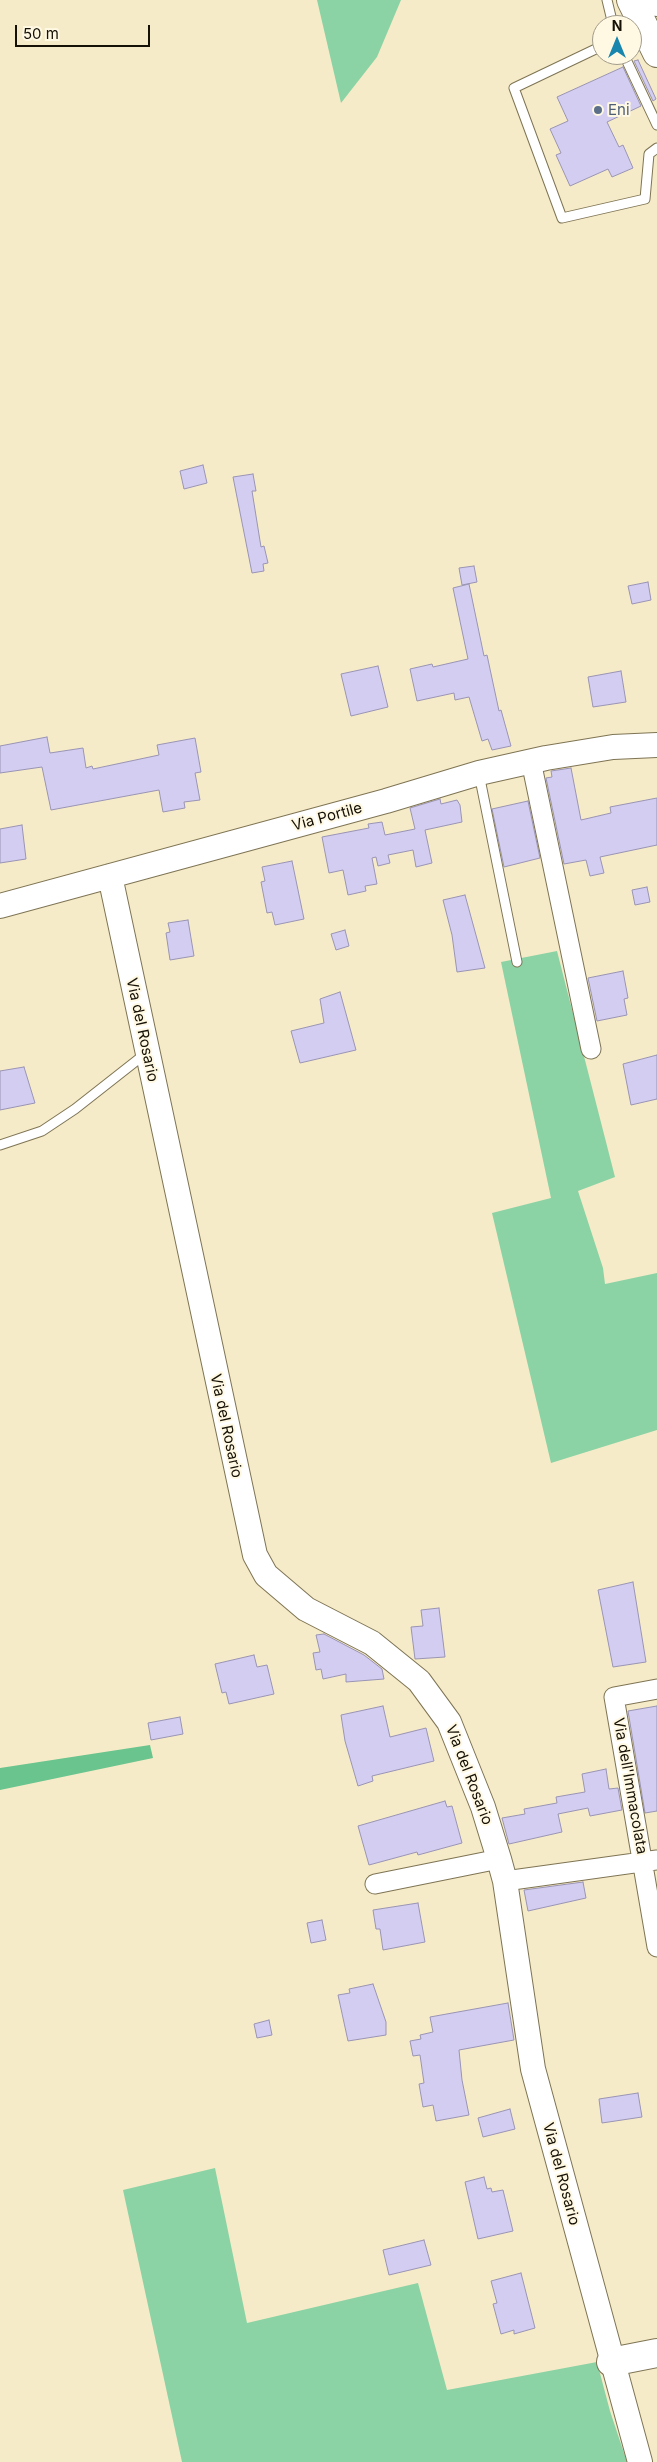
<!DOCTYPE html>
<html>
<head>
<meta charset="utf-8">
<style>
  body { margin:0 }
  #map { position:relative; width:657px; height:2462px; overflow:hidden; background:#f6ebc8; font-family:Inter,sans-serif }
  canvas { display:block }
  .north { position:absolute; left:592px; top:15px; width:50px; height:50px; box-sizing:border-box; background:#fff8e3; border:1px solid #a19c8b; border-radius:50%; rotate:0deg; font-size:14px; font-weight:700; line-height:20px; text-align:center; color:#151106 }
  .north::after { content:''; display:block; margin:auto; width:18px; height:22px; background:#1986ad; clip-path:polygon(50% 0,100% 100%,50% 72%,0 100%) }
  .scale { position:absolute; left:15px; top:25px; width:135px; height:22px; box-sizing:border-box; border:2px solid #151106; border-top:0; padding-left:6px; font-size:15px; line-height:18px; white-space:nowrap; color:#151106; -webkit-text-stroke:4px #fff8e3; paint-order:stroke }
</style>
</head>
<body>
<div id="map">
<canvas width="657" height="2462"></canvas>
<div class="north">N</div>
<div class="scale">50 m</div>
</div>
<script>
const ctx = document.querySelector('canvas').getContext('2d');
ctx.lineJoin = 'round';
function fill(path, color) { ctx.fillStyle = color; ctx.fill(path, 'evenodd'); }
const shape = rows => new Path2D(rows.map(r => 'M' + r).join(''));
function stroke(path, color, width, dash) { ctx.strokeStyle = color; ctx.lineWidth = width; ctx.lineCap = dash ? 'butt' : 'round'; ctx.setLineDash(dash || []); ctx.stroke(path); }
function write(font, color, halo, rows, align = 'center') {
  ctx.font = font + ' Inter,sans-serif'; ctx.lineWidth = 4; ctx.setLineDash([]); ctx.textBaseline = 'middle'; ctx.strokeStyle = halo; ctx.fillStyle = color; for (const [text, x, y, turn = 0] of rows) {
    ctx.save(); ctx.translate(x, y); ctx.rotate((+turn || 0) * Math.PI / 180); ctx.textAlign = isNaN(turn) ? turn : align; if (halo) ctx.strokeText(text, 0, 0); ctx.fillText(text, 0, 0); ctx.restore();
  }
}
const green = shape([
  [317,0,401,0,377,57,341,103],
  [557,951,615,1177,578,1191,603,1268,605,1284,657,1273,657,1430,551,1463,492,1213,551,1198,501,962],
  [215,2168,247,2323,418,2283,447,2390,597,2362,610,2411,627,2462,182,2462,123,2190]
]);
const forest = shape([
  [150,1745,153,1758,0,1790,0,1768]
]);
const building = shape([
  [638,60,656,99,653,101,634,61,638,60],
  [623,67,641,106,607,122,619,147,623,145,633,168,612,177,608,169,570,186,556,155,561,153,550,129,568,121,557,97,623,67],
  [203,465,207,483,184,489,180,471,203,465],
  [253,474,256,491,252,491,261,547,264,546,268,563,263,564,264,571,252,573,233,477,253,474],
  [474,566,477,582,462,585,459,568,474,566],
  [648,582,651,600,632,604,628,586,648,582],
  [469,584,484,656,487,655,499,711,501,710,511,746,492,750,488,739,482,741,469,697,455,700,454,693,417,701,410,669,432,664,433,667,468,659,453,588,469,584],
  [378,666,388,707,351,716,341,674,378,666],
  [621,671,626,702,593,707,588,677,621,671],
  [47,737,50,753,83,748,86,768,92,766,93,769,159,755,157,745,195,738,201,772,195,773,200,800,184,802,185,808,163,812,159,790,51,810,42,767,0,773,0,746,47,737],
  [571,768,581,820,611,813,610,807,657,798,657,845,600,857,604,873,590,876,586,860,564,864,546,778,552,777,551,771,571,768],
  [440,799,441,804,457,800,460,805,462,822,425,830,432,863,416,867,413,850,388,855,390,863,378,866,376,857,372,858,377,884,365,886,366,891,348,895,343,870,329,873,322,837,369,828,368,824,382,822,385,835,415,829,410,808,440,799],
  [528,801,540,858,504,867,492,809,528,801],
  [22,825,26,859,0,863,0,829,22,825],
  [292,861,304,919,275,925,272,912,267,913,261,882,265,881,262,867,292,861],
  [647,887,650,902,635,905,632,890,647,887],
  [465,895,485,968,457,972,452,935,443,900,465,895],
  [188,920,194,956,170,960,166,933,170,932,168,923,188,920],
  [345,930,349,946,336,950,331,934,345,930],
  [623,971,628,998,624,999,627,1015,597,1021,588,978,623,971],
  [340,992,356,1050,300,1063,291,1031,324,1023,320,999,340,992],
  [657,1055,657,1099,631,1105,623,1064,657,1055],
  [24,1067,35,1103,0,1110,0,1071,24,1067],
  [633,1582,646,1662,613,1667,598,1590,633,1582],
  [439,1608,445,1657,415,1659,411,1627,423,1626,421,1610,439,1608],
  [324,1634,364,1655,382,1669,384,1679,346,1682,346,1674,323,1679,321,1669,316,1670,313,1653,320,1652,316,1635,324,1634],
  [254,1655,257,1667,267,1665,274,1694,229,1704,226,1692,222,1693,215,1664,254,1655],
  [383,1706,390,1737,426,1728,434,1761,372,1776,373,1781,358,1786,345,1741,341,1715,383,1706],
  [657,1706,657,1811,645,1813,628,1711,657,1706],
  [180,1717,183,1734,151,1740,148,1723,180,1717],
  [606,1769,609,1789,618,1788,622,1810,590,1816,588,1808,558,1814,562,1832,509,1844,502,1818,525,1814,524,1809,557,1803,556,1797,585,1792,582,1774,606,1769],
  [445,1801,447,1807,452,1806,462,1843,418,1855,417,1852,369,1865,358,1826,445,1801],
  [583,1882,586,1898,528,1911,524,1890,583,1882],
  [418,1903,425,1942,383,1950,380,1929,376,1929,373,1910,418,1903],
  [322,1920,326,1940,311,1943,307,1923,322,1920],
  [373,1984,386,2022,386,2035,348,2041,338,1995,350,1993,349,1989,373,1984],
  [508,2003,514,2040,459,2050,462,2080,469,2115,436,2121,433,2105,423,2107,419,2084,424,2083,420,2055,413,2056,410,2041,421,2039,420,2035,433,2032,430,2017,508,2003],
  [269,2020,272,2035,257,2038,254,2024,269,2020],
  [638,2093,642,2117,602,2123,599,2099,638,2093],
  [510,2109,515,2129,483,2137,478,2118,510,2109],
  [484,2177,487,2189,491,2188,492,2192,503,2190,513,2231,478,2239,465,2182,484,2177],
  [424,2240,431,2265,389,2275,383,2250,424,2240],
  [521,2273,535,2328,514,2334,514,2330,501,2334,493,2304,497,2303,491,2281,521,2273]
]);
const service = shape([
  [607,0,613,25],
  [602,46,514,88,562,218,645,199,649,154,657,148],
  [624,55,657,125],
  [479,774,517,962],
  [0,1145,42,1131,75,1109,145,1054]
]);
const minor = shape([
  [531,761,591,1049],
  [657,1689,614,1697,657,1947],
  [505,1881,657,1860],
  [375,1884,499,1859]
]);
const tertiary = shape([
  [110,876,255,1555,266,1575,306,1609,372,1643,419,1681,449,1722,483,1807,499,1859,505,1881,533,2069,640,2462],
  [0,906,386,801,479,773,546,758,613,747,657,745]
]);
const trunk = shape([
  [631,0,657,53],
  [656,0,657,2],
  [611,2362,657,2353]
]);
const markers = [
  [598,110,5,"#5c6f8a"]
];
const serviceNames = [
  ["Eni",608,110]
];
const streetNames = [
  ["Via Portile",327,817,-15],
  ["Via del Rosario",142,1030,78],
  ["Via del Rosario",226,1426,78],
  ["Via del Rosario",469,1775,69],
  ["Via dell'Immacolata",630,1786,80],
  ["Via del Rosario",561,2174,75]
];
fill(green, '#8bd3a5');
fill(forest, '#6ac48e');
fill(building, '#d3cef1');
stroke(building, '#9994b4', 1);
stroke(service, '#7e7454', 11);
stroke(minor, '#7e7454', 21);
stroke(tertiary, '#7e7454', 26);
stroke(trunk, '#7e7454', 30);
stroke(service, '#fff', 9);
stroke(minor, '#fff', 19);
stroke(tertiary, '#fff', 24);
stroke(trunk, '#fff', 28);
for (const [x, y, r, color] of markers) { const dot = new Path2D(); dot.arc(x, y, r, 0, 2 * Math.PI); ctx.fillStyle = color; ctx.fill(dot); stroke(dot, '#fff8e3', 2); }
write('15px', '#4e5e75', '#fff8e3', serviceNames, 'left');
write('15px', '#151106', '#fff8e3', streetNames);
</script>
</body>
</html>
